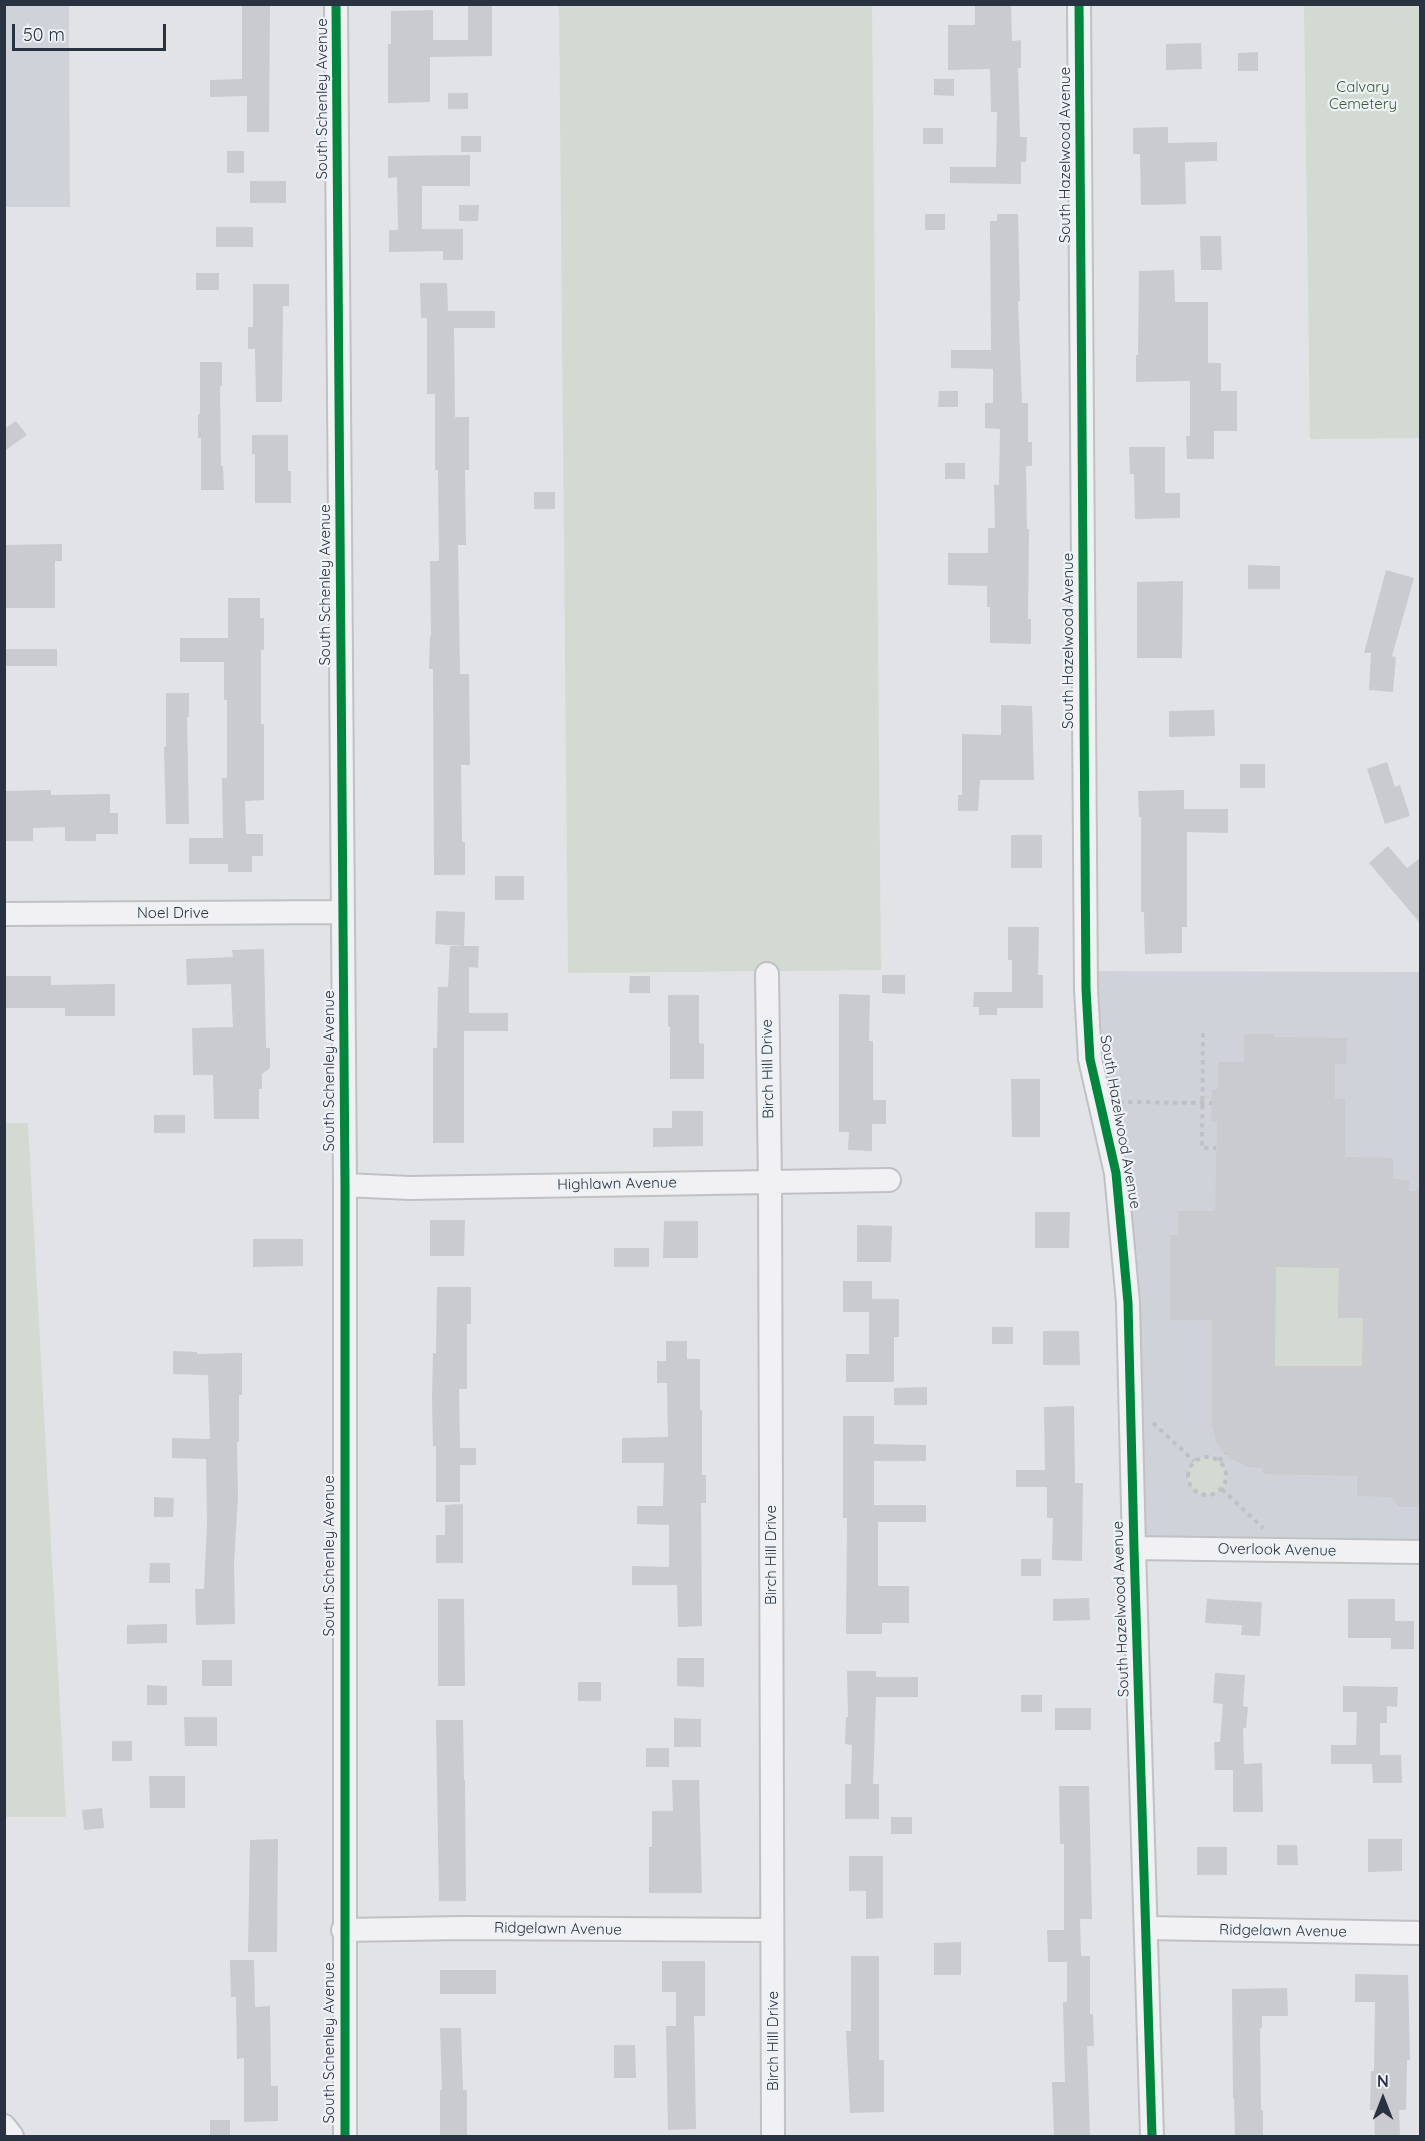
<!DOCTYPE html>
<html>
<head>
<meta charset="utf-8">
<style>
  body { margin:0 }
  #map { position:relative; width:1425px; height:2141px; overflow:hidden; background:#e1e3e6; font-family:Quicksand,sans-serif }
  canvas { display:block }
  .frame { position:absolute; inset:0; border:6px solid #283240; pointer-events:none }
  .north { position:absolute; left:1353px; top:2069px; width:60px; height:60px; -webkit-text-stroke:4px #eef2f6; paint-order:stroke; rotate:0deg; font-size:16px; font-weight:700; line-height:24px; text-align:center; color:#283240 }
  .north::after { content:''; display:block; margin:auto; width:21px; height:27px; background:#283240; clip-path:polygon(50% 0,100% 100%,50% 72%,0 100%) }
  .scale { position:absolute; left:12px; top:24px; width:154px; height:27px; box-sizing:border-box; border:3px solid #283240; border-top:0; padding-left:8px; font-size:18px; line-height:21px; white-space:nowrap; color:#283240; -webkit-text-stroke:4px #eef2f6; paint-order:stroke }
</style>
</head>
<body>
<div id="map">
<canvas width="1425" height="2141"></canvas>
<div class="frame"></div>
<div class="north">N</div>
<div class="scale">50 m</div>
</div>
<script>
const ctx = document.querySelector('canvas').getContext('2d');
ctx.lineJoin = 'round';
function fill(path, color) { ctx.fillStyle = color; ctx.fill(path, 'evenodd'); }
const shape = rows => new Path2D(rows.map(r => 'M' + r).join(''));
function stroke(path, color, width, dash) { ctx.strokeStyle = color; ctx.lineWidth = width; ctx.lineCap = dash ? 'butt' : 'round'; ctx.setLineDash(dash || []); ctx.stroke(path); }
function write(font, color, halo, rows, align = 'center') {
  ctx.font = font + ' Quicksand,sans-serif'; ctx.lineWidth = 4.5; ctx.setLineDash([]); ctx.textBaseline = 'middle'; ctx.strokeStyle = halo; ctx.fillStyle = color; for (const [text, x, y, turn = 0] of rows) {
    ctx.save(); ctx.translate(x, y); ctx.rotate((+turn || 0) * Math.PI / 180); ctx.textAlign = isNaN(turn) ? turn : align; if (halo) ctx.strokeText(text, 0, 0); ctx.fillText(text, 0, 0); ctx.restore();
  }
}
const built = shape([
  [4,5,69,5,70,207,5,207],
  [1086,971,1420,972,1420,1552,1134,1548,1128,1303]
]);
const green = shape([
  [559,5,872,5,881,970,568,973],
  [1304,5,1420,5,1420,438,1310,439],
  [5,1123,28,1123,66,1817,5,1817],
  [1276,1267,1339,1268,1338,1318,1363,1318,1362,1366,1275,1366],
  '1188 1476a19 19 0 1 1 38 0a19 19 0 1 1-38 0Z'
]);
const building = shape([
  [242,4,270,4,269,132,247,132,247,96,210,97,210,80,242,79],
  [468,4,492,4,492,56,430,57,430,102,388,103,388,44,391,44,391,11,433,10,433,40,468,40],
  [975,4,1011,4,1012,41,1021,40,1021,68,1018,68,1020,137,1027,137,1026,162,1021,162,1021,184,950,183,950,167,996,167,997,112,991,112,990,69,948,70,948,25,975,25],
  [1201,43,1202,69,1166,70,1166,44],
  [1258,52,1258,71,1238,71,1238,53],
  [934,79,954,79,954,96,934,95],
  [448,93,468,93,468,109,448,109],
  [1168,127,1168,143,1217,142,1217,161,1185,162,1186,204,1141,205,1140,154,1133,154,1133,128],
  [923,128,943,128,943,144,923,144],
  [461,136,481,136,481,152,461,152],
  [227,151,244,151,244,173,227,173],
  [470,155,470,186,422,186,422,229,463,229,463,260,443,260,443,251,389,252,389,230,398,230,397,177,388,178,388,156],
  [250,181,286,181,286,203,250,203],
  [459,205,479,205,478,221,459,221],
  [925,214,945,214,945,230,925,230],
  [997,214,1018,214,1020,301,1018,301,1022,403,1028,403,1028,442,1032,442,1032,466,1026,466,1027,529,1029,529,1028,619,1031,619,1031,644,990,643,990,607,987,607,987,586,948,585,948,553,988,553,988,528,995,528,994,485,999,485,1000,429,985,428,985,403,993,403,993,369,951,368,951,350,991,350,990,221,997,221],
  [216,227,253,227,253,247,216,247],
  [1200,236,1221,236,1222,270,1201,270],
  [1174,270,1175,302,1208,302,1208,363,1221,363,1221,391,1237,391,1237,431,1214,431,1214,459,1187,459,1186,436,1190,436,1190,381,1136,382,1136,355,1138,355,1139,271],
  [196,273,219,273,219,290,196,290],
  [420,283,447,283,448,311,495,311,495,328,454,328,455,417,469,417,469,470,465,470,466,545,458,545,460,674,469,674,470,765,461,765,462,842,465,842,465,875,434,875,433,669,429,669,430,636,431,636,430,561,439,561,438,470,435,470,435,394,427,394,427,318,421,318],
  [253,284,289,284,289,306,283,306,282,402,256,402,255,349,248,349,248,327,253,327],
  [200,362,222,362,222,386,220,386,221,466,223,466,224,490,201,490,201,438,198,438,198,414,200,414],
  [939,391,958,391,958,407,938,407],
  [16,421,27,435,4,451,4,429],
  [252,435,288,435,288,471,291,471,291,503,255,503,255,454,252,454],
  [1129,447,1165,447,1165,493,1180,493,1180,518,1135,519,1134,474,1130,474],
  [945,463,965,463,965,479,945,479],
  [534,492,555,492,555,509,534,509],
  [62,544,62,561,55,561,55,608,4,608,4,545],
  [1248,565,1280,566,1280,589,1248,589],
  [1386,570,1414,578,1392,656,1396,657,1393,692,1369,690,1371,653,1364,653],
  [1183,581,1182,658,1137,658,1137,582],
  [228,598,260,598,260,618,264,618,264,650,261,650,261,724,264,724,264,800,245,801,246,834,263,834,263,856,252,856,252,872,228,872,228,864,189,864,189,838,223,838,222,778,227,778,227,700,224,700,224,662,180,662,180,638,228,638],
  [4,649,57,649,57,666,4,666],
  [166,693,189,693,189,717,187,717,189,824,166,824,164,747,166,747],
  [1001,705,1032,706,1034,780,980,780,978,811,958,811,958,795,962,795,962,734,1001,735],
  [1214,710,1215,736,1169,737,1169,711],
  [1387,762,1395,787,1400,785,1410,816,1385,824,1367,769],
  [1240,764,1265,764,1265,788,1240,788],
  [51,790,51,795,110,794,110,813,118,813,118,834,96,834,96,841,65,841,65,827,33,828,33,841,4,841,4,791],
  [1184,790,1184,809,1228,809,1228,833,1187,832,1187,927,1182,927,1182,953,1145,954,1144,912,1141,912,1141,817,1139,817,1138,791],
  [1011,835,1042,835,1042,868,1011,868],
  [1388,846,1407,868,1420,858,1420,923,1369,863],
  [495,876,524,876,524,900,495,900],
  [436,911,465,912,464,946,435,944],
  [1008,927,1039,927,1038,975,1043,975,1043,1008,997,1008,997,1015,979,1015,979,1007,973,1007,974,992,1012,992,1012,960,1008,960],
  [450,946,479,946,478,968,469,967,469,1013,508,1013,508,1031,464,1031,464,1143,433,1143,433,1048,437,1048,438,987,448,987],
  [264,949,266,1048,270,1048,270,1068,262,1074,262,1089,259,1089,259,1119,214,1119,213,1075,193,1075,192,1028,233,1027,231,984,187,985,186,959,233,957,232,950],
  [882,975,905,975,905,994,882,993],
  [4,976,51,976,51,985,115,984,115,1016,65,1016,65,1008,4,1008],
  [630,976,650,976,650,993,629,993],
  [839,994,870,995,869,1041,873,1041,873,1100,886,1100,886,1124,872,1124,872,1151,848,1150,849,1132,839,1132],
  [668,995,699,995,699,1043,704,1044,704,1079,670,1079,670,1027,668,1027],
  [1244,1034,1274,1034,1274,1037,1347,1038,1346,1064,1335,1064,1335,1099,1345,1099,1345,1157,1393,1158,1393,1179,1409,1180,1409,1191,1420,1191,1420,1507,1399,1507,1391,1497,1357,1496,1357,1476,1263,1474,1263,1468,1249,1467,1233,1460,1217,1444,1212,1425,1212,1320,1170,1320,1170,1235,1178,1235,1178,1211,1215,1211,1217,1121,1211,1121,1212,1089,1218,1089,1218,1062,1244,1062],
  [1276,1267,1339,1268,1338,1318,1363,1318,1362,1366,1275,1366],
  [1011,1079,1040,1079,1040,1137,1012,1137],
  [672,1111,703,1111,703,1146,653,1147,653,1128,672,1128],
  [154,1115,185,1115,185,1133,154,1133],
  [1035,1212,1070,1212,1069,1248,1035,1248],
  [430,1220,465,1220,464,1256,430,1256],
  [664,1221,698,1221,698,1258,663,1258],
  [857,1225,892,1226,891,1262,857,1262],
  [253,1239,303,1239,303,1266,253,1267],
  [614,1248,649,1248,649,1267,614,1267],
  [843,1281,872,1281,872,1299,899,1299,899,1337,894,1337,894,1382,846,1382,846,1354,869,1354,869,1312,843,1312],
  [437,1287,471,1287,471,1324,467,1324,467,1389,459,1389,460,1448,476,1448,476,1465,460,1465,460,1502,436,1502,436,1446,433,1446,432,1399,433,1353,436,1353],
  [992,1327,1013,1327,1013,1344,992,1344],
  [1043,1331,1079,1331,1080,1365,1043,1365],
  [666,1341,687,1341,687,1359,700,1359,700,1410,702,1410,702,1475,706,1475,706,1503,701,1503,702,1626,678,1627,677,1585,632,1585,632,1566,669,1567,669,1525,637,1524,637,1506,663,1506,664,1463,622,1463,622,1438,668,1437,667,1383,657,1383,657,1361,666,1361],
  [173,1351,197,1352,197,1354,242,1353,242,1395,239,1395,239,1442,237,1442,238,1497,234,1563,235,1624,196,1625,195,1589,204,1589,207,1525,206,1459,172,1458,172,1438,210,1439,208,1375,173,1374],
  [927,1387,927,1405,894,1405,894,1388],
  [1074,1406,1075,1483,1083,1483,1082,1561,1052,1560,1053,1518,1047,1518,1047,1487,1016,1487,1016,1470,1045,1470,1044,1407],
  [843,1416,874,1416,874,1444,926,1445,926,1461,874,1461,874,1505,926,1505,926,1522,878,1522,878,1586,909,1586,909,1623,882,1623,882,1634,846,1634,847,1518,843,1518],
  [154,1497,174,1498,173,1517,154,1517],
  [463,1504,463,1563,436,1563,436,1535,445,1535,445,1505],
  [1021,1559,1041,1559,1041,1576,1021,1576],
  [150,1563,170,1563,170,1583,149,1583],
  [1089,1598,1090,1620,1053,1621,1053,1599],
  [438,1599,464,1599,465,1686,438,1686],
  [1207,1599,1262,1602,1260,1636,1241,1635,1242,1625,1205,1623],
  [1348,1599,1395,1599,1395,1621,1414,1621,1414,1649,1391,1649,1391,1638,1348,1638],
  [167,1624,167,1643,127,1644,127,1625],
  [677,1658,704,1658,704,1687,677,1686],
  [202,1660,232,1660,232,1686,202,1686],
  [847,1671,876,1671,876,1677,918,1677,918,1697,876,1697,873,1784,879,1784,879,1819,845,1819,845,1784,851,1784,852,1745,845,1744,846,1717,848,1717],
  [1215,1673,1245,1675,1243,1706,1248,1707,1246,1728,1243,1728,1244,1764,1262,1763,1263,1812,1233,1812,1233,1770,1215,1770,1214,1742,1220,1742,1223,1704,1213,1703],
  [578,1682,601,1682,601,1701,578,1701],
  [147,1685,167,1686,167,1705,147,1705],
  [1343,1686,1398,1687,1397,1707,1387,1706,1387,1723,1380,1723,1380,1755,1401,1755,1402,1783,1373,1783,1372,1764,1331,1764,1331,1745,1356,1745,1357,1712,1343,1712],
  [1021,1695,1042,1695,1042,1712,1021,1712],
  [1055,1708,1091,1708,1091,1730,1055,1730],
  [184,1717,217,1717,217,1746,185,1746],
  [674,1718,701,1719,701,1747,674,1747],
  [436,1720,463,1720,464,1780,465,1780,466,1901,439,1901],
  [112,1741,132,1741,132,1761,112,1761],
  [646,1748,669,1748,669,1767,646,1767],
  [149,1776,185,1776,185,1808,150,1808],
  [672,1780,699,1780,702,1893,649,1893,649,1847,652,1847,652,1811,673,1811],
  [1059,1786,1089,1786,1092,1919,1080,1919,1081,1956,1090,1956,1090,2014,1093,2014,1094,2046,1087,2046,1090,2136,1054,2136,1052,2082,1065,2082,1063,2002,1067,2002,1067,1962,1048,1962,1047,1930,1064,1930,1064,1844,1060,1844],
  [102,1808,104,1828,84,1830,82,1810],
  [891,1817,912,1817,912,1834,891,1834],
  [278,1839,277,1952,248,1952,250,1840],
  [1368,1839,1402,1839,1402,1871,1368,1872],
  [1277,1845,1297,1845,1298,1865,1277,1865],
  [1197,1847,1227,1847,1227,1875,1197,1875],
  [849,1856,883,1856,883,1918,866,1919,866,1891,849,1891],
  [961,1942,961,1975,934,1975,934,1943],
  [851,1956,879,1956,879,2060,884,2060,884,2112,850,2113,846,2031,851,2031],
  [230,1960,254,1960,255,2007,270,2006,271,2086,278,2086,278,2121,244,2122,244,2058,237,2059,236,1997,231,1997],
  [662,1961,705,1961,705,2016,694,2016,696,2129,668,2130,666,2026,676,2026,676,1992,662,1992],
  [440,1970,496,1970,496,1994,440,1994],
  [1355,1974,1408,1975,1410,2060,1407,2060,1406,2110,1399,2110,1400,2136,1375,2136,1374,2110,1370,2110,1371,2071,1374,2071,1375,2002,1355,2002],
  [1287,1988,1288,2016,1262,2016,1262,2028,1260,2028,1261,2110,1263,2110,1263,2136,1235,2136,1234,2098,1233,2098,1232,1989],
  [440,2028,461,2028,463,2090,467,2090,467,2135,440,2135,440,2090,442,2090],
  [614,2045,635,2045,636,2078,614,2078],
  [210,2120,230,2120,230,2136,210,2136]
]);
const path = shape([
  [1203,1033,1202,1148,1216,1148],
  [1119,1102,1212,1103],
  [1153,1423,1194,1461],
  '1188 1476a19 19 0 1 1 38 0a19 19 0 1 1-38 0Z',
  [1219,1461,1226,1453],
  [1222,1489,1263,1528]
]);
const minor = shape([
  [336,4,345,1185,345,2136],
  [1079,4,1086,989,1090,1059,1116,1173,1128,1303,1134,1548,1152,2136],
  [4,914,342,912],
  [767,974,770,1183,773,2136],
  [345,1185,410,1188,889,1180],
  [1134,1548,1420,1552],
  [1146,1928,1420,1933],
  [343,1930,463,1928,772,1930],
  [4,2126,12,2136]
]);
const cycleway = shape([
  [336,4,345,1185,345,2136],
  [1079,4,1086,989,1090,1059,1116,1173,1128,1303,1134,1548,1152,2136]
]);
const parkNames = [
  ["Calvary",1363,87],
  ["Cemetery",1363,104]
];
const streetNames = [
  ["South Schenley Avenue",322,99,-90],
  ["South Hazelwood Avenue",1065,155,-90],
  ["South Schenley Avenue",325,585,-90],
  ["South Hazelwood Avenue",1068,641,-90],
  ["Noel Drive",173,913],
  ["Birch Hill Drive",768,1069,-91],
  ["South Schenley Avenue",329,1071,-90],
  ["South Hazelwood Avenue",1120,1122,80],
  ["Highlawn Avenue",617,1184,-1],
  ["Overlook Avenue",1277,1550,1],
  ["Birch Hill Drive",771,1555,-90],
  ["South Schenley Avenue",329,1556,-90],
  ["South Hazelwood Avenue",1121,1609,-92],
  ["Ridgelawn Avenue",558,1929,1],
  ["Ridgelawn Avenue",1283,1931,1],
  ["Birch Hill Drive",773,2041,-90],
  ["South Schenley Avenue",329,2043,-90]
];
fill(built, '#cfd3d9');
fill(green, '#d2dad1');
fill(building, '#c9cbce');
stroke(minor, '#bfc1c4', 26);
stroke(path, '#bfc2c5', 4, [4.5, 4.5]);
stroke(minor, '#f1f1f3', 22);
stroke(cycleway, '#00873e', 9);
write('15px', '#3e5b35', '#eef2f6', parkNames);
write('15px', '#283240', '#eef2f6', streetNames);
</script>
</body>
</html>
